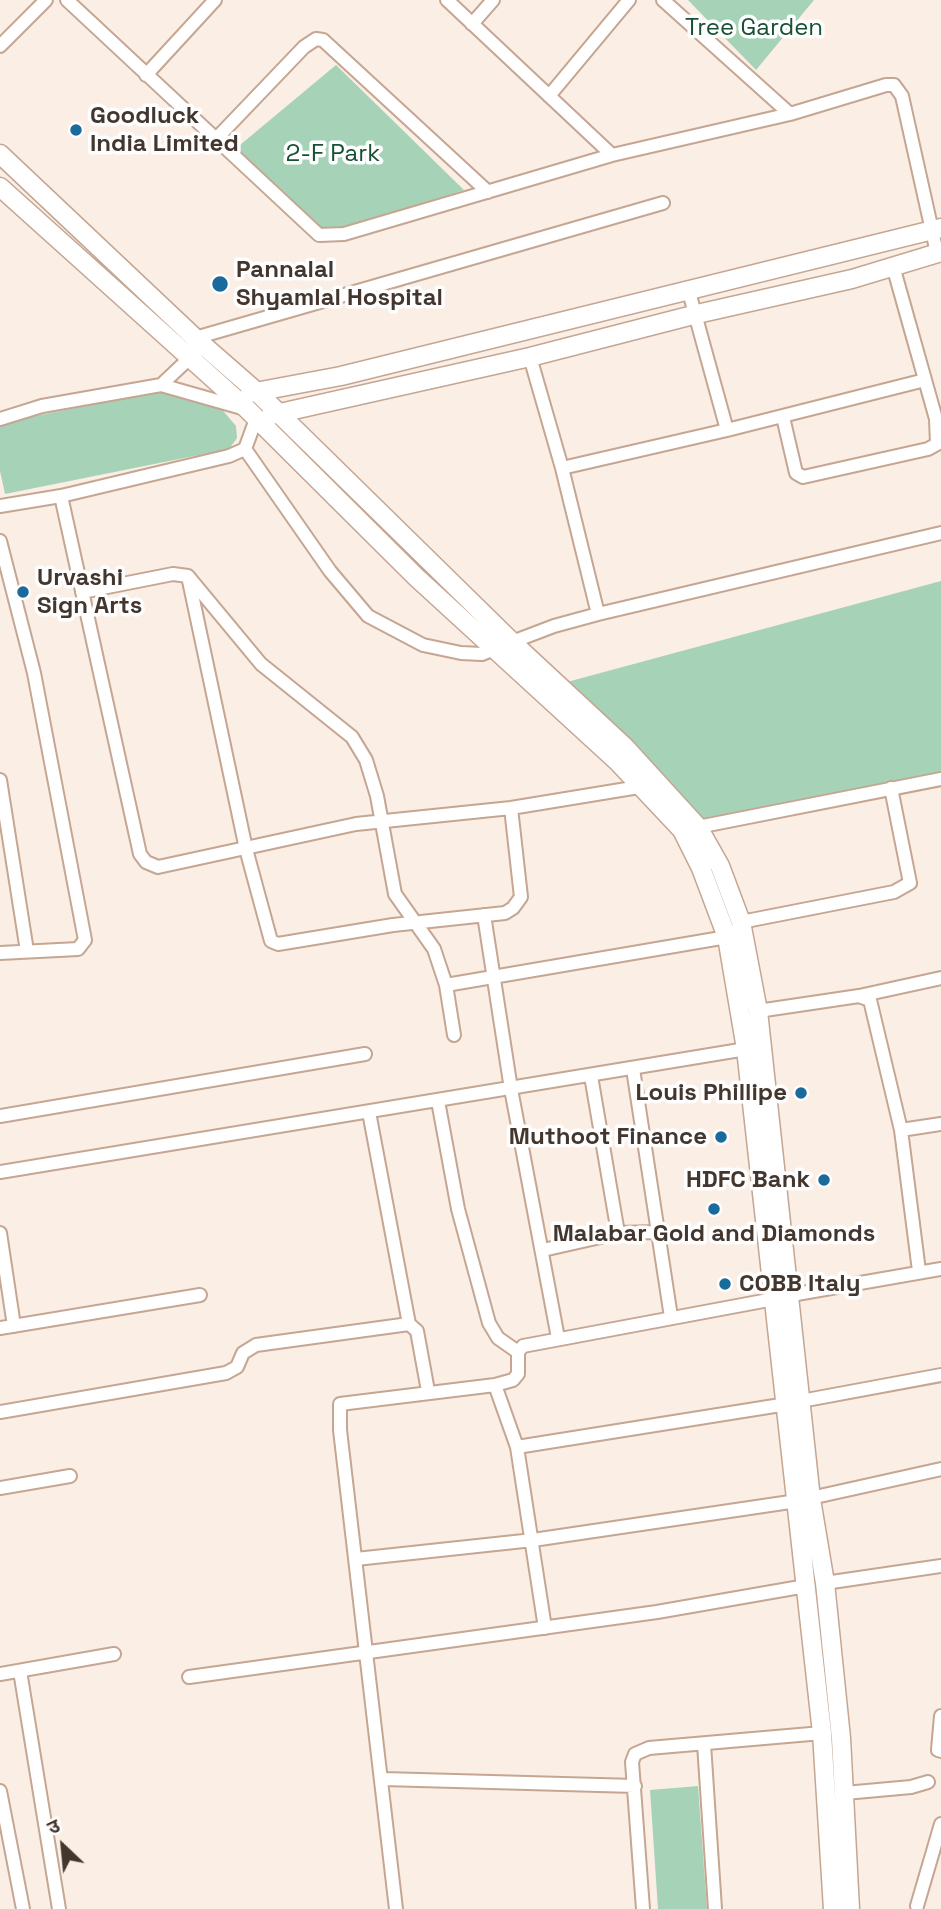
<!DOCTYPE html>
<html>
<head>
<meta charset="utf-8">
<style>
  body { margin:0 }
  #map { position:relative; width:941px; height:1909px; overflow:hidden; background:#fbeee5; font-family:"Space Grotesk","Noto Sans Devanagari",sans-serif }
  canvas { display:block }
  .north { position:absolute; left:28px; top:1811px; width:70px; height:70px; -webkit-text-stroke:5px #fefefe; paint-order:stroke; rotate:334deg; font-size:19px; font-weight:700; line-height:28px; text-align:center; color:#43362e }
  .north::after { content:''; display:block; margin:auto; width:24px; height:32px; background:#43362e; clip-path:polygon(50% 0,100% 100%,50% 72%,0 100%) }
</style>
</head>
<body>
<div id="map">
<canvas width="941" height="1909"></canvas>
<div class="north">उ</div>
</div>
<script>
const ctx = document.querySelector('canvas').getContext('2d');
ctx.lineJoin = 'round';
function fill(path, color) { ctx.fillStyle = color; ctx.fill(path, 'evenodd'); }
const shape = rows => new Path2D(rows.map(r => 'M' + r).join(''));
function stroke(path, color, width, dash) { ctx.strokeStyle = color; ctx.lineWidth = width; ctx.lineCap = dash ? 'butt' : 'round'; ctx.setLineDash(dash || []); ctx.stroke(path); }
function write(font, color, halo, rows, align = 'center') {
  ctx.font = font + ' "Space Grotesk",sans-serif'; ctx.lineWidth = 7; ctx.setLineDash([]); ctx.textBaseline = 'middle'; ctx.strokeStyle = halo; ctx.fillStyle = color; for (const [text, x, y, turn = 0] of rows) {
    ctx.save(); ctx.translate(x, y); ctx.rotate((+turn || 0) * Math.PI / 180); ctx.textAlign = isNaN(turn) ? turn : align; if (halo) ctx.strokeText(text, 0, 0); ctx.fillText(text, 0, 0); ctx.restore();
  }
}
const green = shape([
  [688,0,814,0,756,70],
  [336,65,464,190,348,228,323,232,234,150],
  [155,392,184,396,220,407,236,426,237,438,229,449,5,494,0,471,0,423],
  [941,581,941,775,706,826,567,682],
  [698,1786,707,1909,658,1909,650,1790]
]);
const street = shape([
  [67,0,319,235,344,234,612,155,790,114,886,85,894,85,902,96,937,253],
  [447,0,612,155],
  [663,0,790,114],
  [472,24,493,0],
  [0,46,46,0],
  [146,75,215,0],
  [549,96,629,0],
  [215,140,304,47,316,39,323,40,488,192],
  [689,292,727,430,925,380],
  [195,338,663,203],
  [530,357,562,468,598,614],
  [161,385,242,408],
  [783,417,796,473,803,477,928,449,937,444,936,419,893,266],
  [0,419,42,406,161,385,196,352],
  [245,449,330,571,368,616,423,645,461,653,482,654,494,649],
  [562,468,727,430],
  [61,496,140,854,146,862,158,867,356,824,511,808,645,786],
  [0,506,61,496,229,456,245,449,256,419],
  [0,541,34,673,85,940,78,949,0,953],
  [188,576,246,849,271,941,278,944,393,925,505,913,513,908,521,897,511,808],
  [82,592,173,574,188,576,261,664,352,737,366,760,377,796,395,894,434,949,446,985,454,1035],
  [512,642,554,626,598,614,941,533],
  [0,780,27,951],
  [698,827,941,779],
  [484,915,511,1089,558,1338],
  [741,922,894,892,910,883,891,788],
  [446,985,727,937],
  [859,996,941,978],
  [758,1011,859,996,870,1000,901,1130,919,1271],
  [633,1069,671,1317],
  [591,1076,618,1233],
  [438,1101,458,1209,489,1323,498,1338,518,1352],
  [369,1112,409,1324],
  [0,1116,365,1054],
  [901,1130,941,1124],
  [0,1172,746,1049],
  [0,1233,14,1326],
  [543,1250,618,1233,656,1232],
  [791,1295,941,1269],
  [0,1328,200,1295],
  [495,1385,517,1447,545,1628],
  [801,1401,941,1375],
  [0,1412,226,1373,237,1367,243,1353,256,1345,409,1324,417,1331,428,1391],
  [517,1447,787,1404],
  [0,1488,70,1476],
  [356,1559,533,1540,797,1501,941,1469],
  [825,1583,941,1566],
  [20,1671,59,1909],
  [0,1674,114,1654],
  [189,1677,657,1612,806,1586],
  [941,1716,938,1750,941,1751],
  [704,1744,715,1909],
  [383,1779,635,1786],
  [0,1791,23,1909],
  [845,1793,911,1787,928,1782],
  [917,1906,941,1824],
  [396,1909,340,1430,340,1404,495,1385,513,1380,518,1374,518,1352,523,1346,774,1299],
  [643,1909,632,1762,635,1754,649,1748,822,1733]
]);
const secondary = shape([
  [0,154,195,338,258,393,512,642,625,747,698,827,720,866,741,922,758,1011,811,1499,825,1583,841,1738,850,1909],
  [0,187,247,409,416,577,618,762,682,830,701,868,727,937,746,1049,822,1733,833,1909],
  [250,393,341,376,941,228],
  [271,415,530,357,697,314,852,279,941,252]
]);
const markers = [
  [76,130,7,"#1a6a9c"],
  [220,284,9,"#1a6a9c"],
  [23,592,7,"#1a6a9c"],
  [801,1093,7,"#1a6a9c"],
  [721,1137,7,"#1a6a9c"],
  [824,1180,7,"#1a6a9c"],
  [714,1209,7,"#1a6a9c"],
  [725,1284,7,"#1a6a9c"]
];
const parkNames = [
  ["Tree Garden",754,28],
  ["2-F Park",333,154]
];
const poiNames = [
  ["Goodluck",90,116],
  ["India Limited",90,144],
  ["Pannalal",236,270],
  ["Shyamlal Hospital",236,298],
  ["Urvashi",37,578],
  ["Sign Arts",37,606],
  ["Louis Phillipe",787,1093,"right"],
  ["Muthoot Finance",707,1137,"right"],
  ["HDFC Bank",810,1180,"right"],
  ["Malabar Gold and Diamonds",714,1234,"center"],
  ["COBB Italy",739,1284]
];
fill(green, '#a6d3b7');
stroke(street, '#c4a692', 16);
stroke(secondary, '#c4a692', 21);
stroke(street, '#fff', 12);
stroke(secondary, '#fff', 18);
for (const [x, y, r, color] of markers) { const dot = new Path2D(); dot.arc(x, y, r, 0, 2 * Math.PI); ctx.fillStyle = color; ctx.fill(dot); stroke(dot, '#fefefe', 2.5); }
write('24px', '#175034', '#fefefe', parkNames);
write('bold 24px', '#43362e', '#fefefe', poiNames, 'left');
</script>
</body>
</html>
